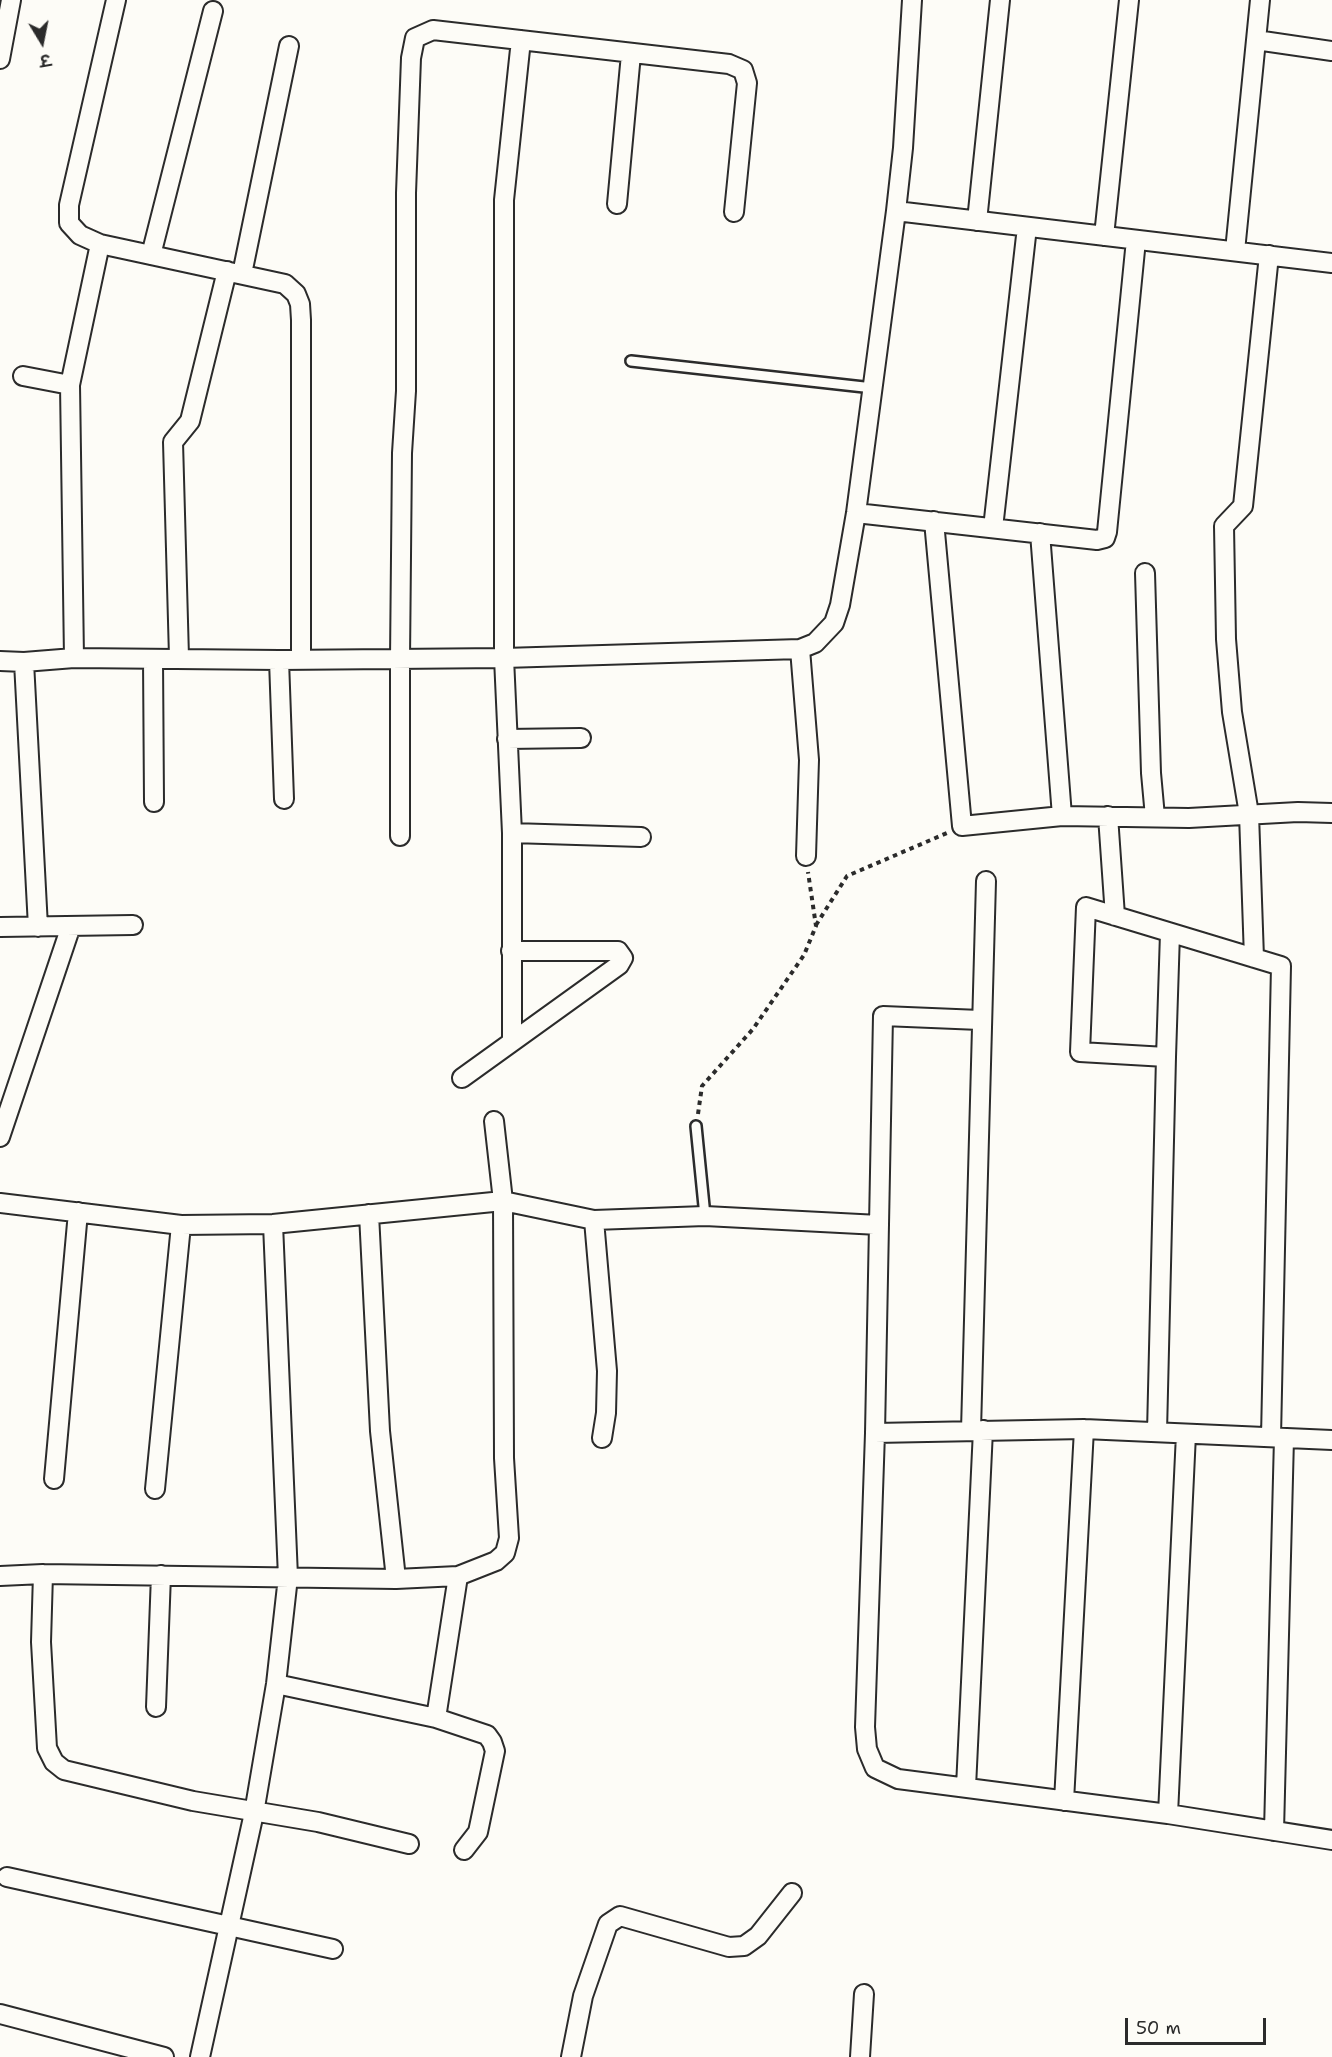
<!DOCTYPE html>
<html>
<head>
<meta charset="utf-8">
<style>
  body { margin:0 }
  #map { position:relative; width:1332px; height:2057px; overflow:hidden; background:#fdfcf7; font-family:"Shantell Sans","Playpen Sans Deva",sans-serif }
  canvas { display:block }
  .north { position:absolute; left:12px; top:12px; width:60px; height:60px; -webkit-text-stroke:4px #fdfcf7; paint-order:stroke; rotate:170deg; font-size:16px; font-weight:700; line-height:24px; text-align:center; color:#2b2b2b }
  .north::after { content:''; display:block; margin:auto; width:21px; height:27px; background:#2b2b2b; clip-path:polygon(50% 0,100% 100%,50% 72%,0 100%) }
  .scale { position:absolute; left:1125px; top:2018px; width:141px; height:27px; box-sizing:border-box; border:3px solid #2b2b2b; border-top:0; padding-left:8px; font-size:18px; line-height:21px; white-space:nowrap; color:#2b2b2b; -webkit-text-stroke:4px #fdfcf7; paint-order:stroke }
</style>
</head>
<body>
<div id="map">
<canvas width="1332" height="2057"></canvas>
<div class="north">उ</div>
<div class="scale">50 m</div>
</div>
<script>
const ctx = document.querySelector('canvas').getContext('2d');
ctx.lineJoin = 'round';
const shape = rows => new Path2D(rows.map(r => 'M' + r).join(''));
function stroke(path, color, width, dash) { ctx.strokeStyle = color; ctx.lineWidth = width; ctx.lineCap = dash ? 'butt' : 'round'; ctx.setLineDash(dash || []); ctx.stroke(path); }
const path = shape([
  [816,925,847,876,947,833],
  [698,1114,702,1086,753,1029,804,955,816,926,808,872]
]);
const service = shape([
  [631,361,873,388],
  [696,1126,705,1216]
]);
const minor = shape([
  [116,0,69,205,69,223,80,235,100,244,285,284,296,294,300,304,301,320,301,659],
  [521,40,504,200,504,658,800,649,815,643,834,623,840,605,856,513,896,211,903,148,912,0],
  [1256,40,1332,51],
  [0,59,11,0],
  [617,204,631,54],
  [896,211,1332,263],
  [977,221,1000,0],
  [1104,236,1129,0],
  [1235,251,1260,0],
  [151,255,213,11],
  [242,274,289,46],
  [23,376,70,385],
  [856,513,1097,540,1105,538,1107,532,1136,240],
  [934,521,962,826,1062,816,1189,818,1298,812,1332,813],
  [993,528,1027,227],
  [1040,533,1062,816],
  [1145,573,1151,773,1155,817],
  [800,649,809,760,806,856],
  [179,657,173,442,190,421,227,271],
  [74,658,70,385,100,244],
  [153,659,154,802],
  [279,660,284,799],
  [0,661,24,662,74,658,279,660,504,658,512,833,512,1042],
  [24,662,38,927],
  [507,739,581,738],
  [1108,816,1115,916],
  [512,833,641,837],
  [400,836,400,659,402,453,406,391,406,193,411,58,415,38,433,30,729,64,743,70,747,83,734,212],
  [0,927,133,925],
  [1170,933,1166,1057,1080,1052,1086,907,1281,966,1271,1437],
  [1254,958,1249,814,1232,712,1226,639,1224,526,1243,506,1269,255],
  [462,1078,619,965,623,958,618,951,511,951],
  [0,1137,71,926],
  [0,1203,181,1225,273,1224,503,1201,594,1220,705,1216,879,1225],
  [369,1214,380,1431,396,1579],
  [594,1220,607,1371,606,1413,602,1438],
  [971,1430,986,881],
  [1157,1432,1166,1057],
  [875,1433,883,1016,980,1020],
  [1332,1440,1084,1429,875,1433,865,1727,867,1749,875,1768,898,1779,1168,1814,1332,1840],
  [54,1479,78,1212],
  [155,1489,181,1225],
  [43,1574,41,1642,47,1748,54,1762,64,1770,193,1801,318,1822,409,1844],
  [0,1576,43,1574,396,1579,458,1576,436,1718,276,1684],
  [458,1576,496,1561,505,1553,509,1538,504,1458,503,1201,494,1121],
  [156,1707,161,1575],
  [436,1718,487,1735,492,1742,495,1751,478,1832,464,1850],
  [966,1787,983,1430],
  [1064,1801,1084,1429],
  [1168,1814,1186,1434],
  [1274,1831,1284,1438],
  [7,1877,333,1949],
  [0,2014,164,2057],
  [200,2057,254,1813,276,1684,288,1577,273,1224],
  [571,2057,583,1996,608,1924,620,1916,729,1947,744,1946,758,1936,792,1893],
  [860,2057,864,1994]
]);
stroke(service, '#2b2b2b', 14);
stroke(minor, '#2b2b2b', 22);
stroke(path, '#2b2b2b', 4, [4.5, 4.5]);
stroke(service, '#fdfcf7', 9);
stroke(minor, '#fdfcf7', 18);
</script>
</body>
</html>
